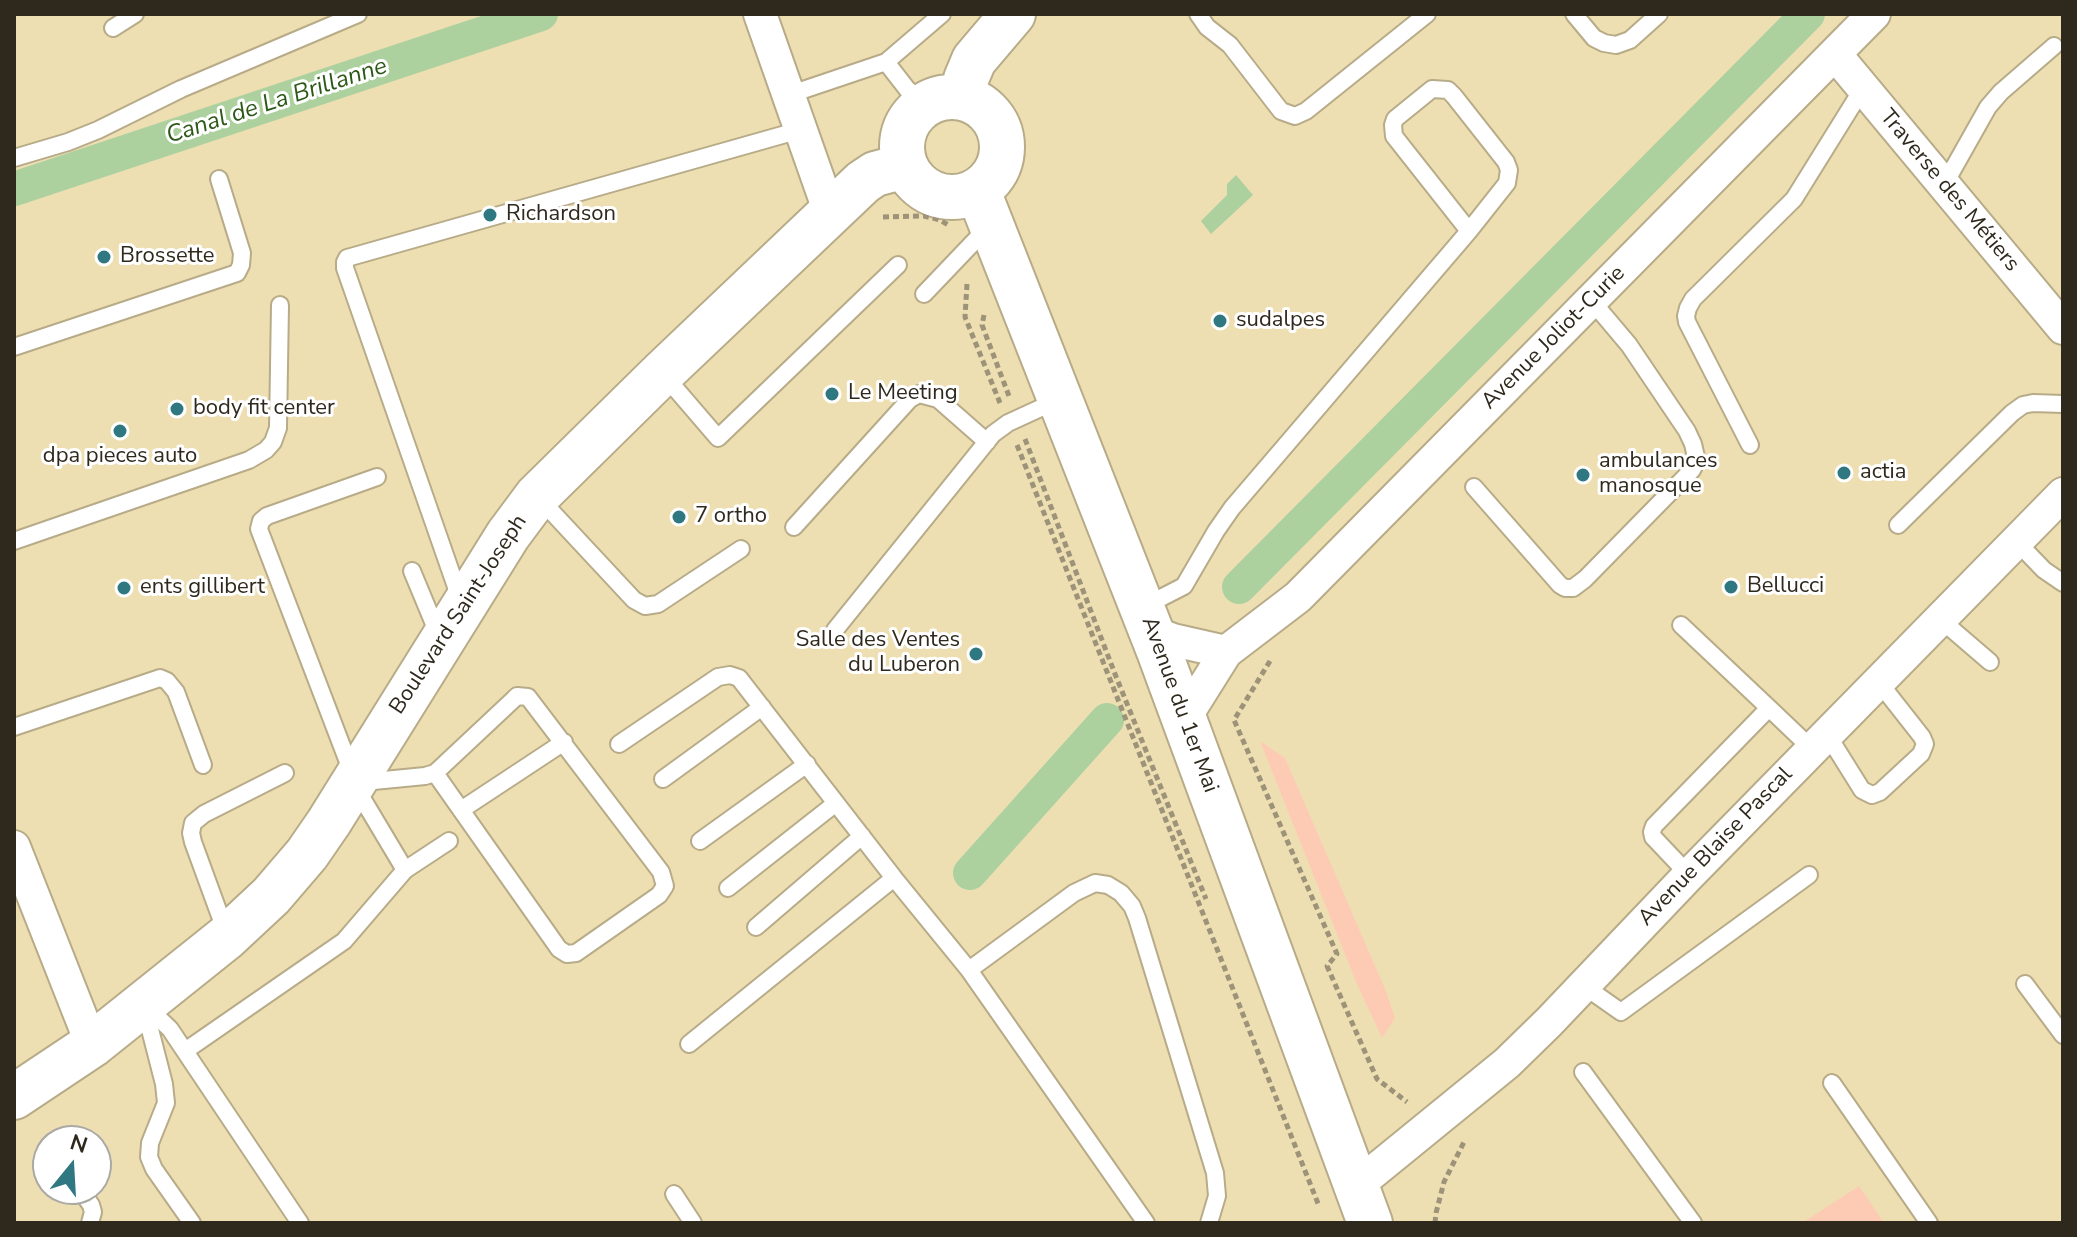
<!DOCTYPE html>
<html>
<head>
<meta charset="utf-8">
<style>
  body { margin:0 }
  #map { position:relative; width:2077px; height:1237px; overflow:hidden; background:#f7ebc6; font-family:"Nunito Sans",sans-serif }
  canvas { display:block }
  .frame { position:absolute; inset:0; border:16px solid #2e291c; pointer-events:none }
  .north { position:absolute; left:32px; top:1125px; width:80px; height:80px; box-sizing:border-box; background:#fff; border:2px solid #aba9a4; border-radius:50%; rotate:18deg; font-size:22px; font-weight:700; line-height:32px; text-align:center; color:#2e291c }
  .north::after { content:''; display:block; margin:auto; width:28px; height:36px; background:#307881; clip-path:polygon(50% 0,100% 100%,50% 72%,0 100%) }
</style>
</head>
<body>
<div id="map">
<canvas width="2077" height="1237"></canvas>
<div class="frame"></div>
<div class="north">N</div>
</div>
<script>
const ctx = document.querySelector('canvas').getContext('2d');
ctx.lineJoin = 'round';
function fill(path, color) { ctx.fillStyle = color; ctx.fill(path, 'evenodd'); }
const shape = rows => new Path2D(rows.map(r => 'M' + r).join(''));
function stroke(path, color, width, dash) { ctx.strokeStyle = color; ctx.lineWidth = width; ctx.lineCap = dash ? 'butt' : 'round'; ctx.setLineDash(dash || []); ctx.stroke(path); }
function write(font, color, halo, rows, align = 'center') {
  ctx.font = font + ' "Nunito Sans",sans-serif'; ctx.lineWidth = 6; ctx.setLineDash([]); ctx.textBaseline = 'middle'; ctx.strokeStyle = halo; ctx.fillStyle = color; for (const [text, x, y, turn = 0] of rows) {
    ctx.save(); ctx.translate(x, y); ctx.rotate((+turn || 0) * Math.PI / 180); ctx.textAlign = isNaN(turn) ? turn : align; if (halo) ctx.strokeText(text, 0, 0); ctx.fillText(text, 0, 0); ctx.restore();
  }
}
const built = shape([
  [14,14,2063,14,2063,1223,14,1223],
  [48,1141,96,1141,96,1189,48,1189]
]);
const green = shape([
  [1260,741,1285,758,1385,989,1395,1018,1382,1038,1356,982],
  [1859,1186,1884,1223,1802,1223]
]);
const water = shape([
  [1236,175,1253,195,1211,234,1201,221,1227,195,1227,184]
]);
const canal = shape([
  [14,189,541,14],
  [1239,587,1808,14],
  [970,873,1107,720]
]);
const path = shape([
  [883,217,924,216,940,220,950,226],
  [967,284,965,317,1000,403],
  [984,315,982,325,1009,396],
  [1025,439,1115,674,1206,899],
  [1017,445,1319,1206],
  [1270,661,1234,720,1337,954,1327,966,1377,1079,1407,1102],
  [1435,1223,1436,1213,1444,1182,1464,1142]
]);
const lane = shape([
  [1198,14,1207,27,1230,45,1281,111,1295,116,1306,111,1427,14],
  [1574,14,1594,38,1604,43,1616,45,1630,40,1659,14],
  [113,28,135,14],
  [788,95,886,62],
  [925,104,907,89,886,62,942,14],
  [14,158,68,142,98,130,181,89,358,14],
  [1944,185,1988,107,2001,92,2054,46],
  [924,294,987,228],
  [14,347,237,273,241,265,242,253,219,179],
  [663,374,718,438,898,265],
  [1750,445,1687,322,1686,316,1688,308,1693,299,1794,199,1863,88],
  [1474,487,1560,585,1565,588,1573,588,1585,579,1692,470,1695,464,1696,457,1693,444,1687,431,1629,345,1591,300],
  [538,497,634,600,645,606,658,604,741,549],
  [1898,525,2012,413,2023,405,2033,403,2063,404],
  [794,527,910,399,919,394,938,399,987,442],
  [14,541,249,460,266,450,273,442,278,428,280,305],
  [2016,541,2044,570,2063,583],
  [412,571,439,636],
  [461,601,345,268,345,262,347,258,800,130],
  [1145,606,1184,586,1216,531,1232,508,1469,231,1507,183,1509,170,1506,162,1454,96,1448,90,1432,89,1395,119,1393,125,1394,136,1469,231],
  [1940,619,1990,662],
  [1681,625,1769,708],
  [835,630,993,434,1008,423,1058,400],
  [14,727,160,678,167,681,176,692,203,765],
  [1827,734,1862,790,1872,795,1880,792,1921,754,1925,744,1922,737,1878,681],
  [619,744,718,677,730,675,739,678,894,878,969,970],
  [435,773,514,699,517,696,528,697,661,872,665,886,659,895,576,953,567,954,559,949,435,773,425,776,353,783,405,870,449,841],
  [353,775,259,529,261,521,267,516,377,477],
  [663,779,762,707],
  [461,810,564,742],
  [700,841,807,764],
  [1689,875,1653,837,1652,832,1654,826,1769,708,1812,749],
  [728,888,836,803],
  [756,927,862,836],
  [227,935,193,842,191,833,193,823,204,814,285,773],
  [2025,984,2063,1035],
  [1584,986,1621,1012,1809,875],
  [145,1005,170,1029,300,1223],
  [144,1006,164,1084,166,1103,150,1143,149,1157,154,1169,192,1223],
  [689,1044,894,878],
  [185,1051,344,941,405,870],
  [1583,1072,1693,1223],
  [1832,1083,1929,1223],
  [80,1189,91,1205,93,1212,90,1223],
  [674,1194,693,1223],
  [1146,1223,969,970,1074,893,1095,883,1108,885,1121,893,1132,906,1137,918,1215,1173,1217,1196,1209,1223]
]);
const street = shape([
  [760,14,830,213],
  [1835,54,2063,328],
  [1151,632,1173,640,1226,652],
  [1184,719,1226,652,1298,597,1874,14],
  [14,847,92,1045],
  [1356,1186,1507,1063,1549,1022,1689,875,2063,494]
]);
const secondary = shape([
  '902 147a50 50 0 1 1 100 0a50 50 0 1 1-100 0Z',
  [965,98,966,79,974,60,1013,14],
  [978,191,1159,651,1370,1223],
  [14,1097,92,1045,227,937,271,896,307,854,329,822,508,535,537,496,662,373,863,182,875,174,905,166]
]);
const markers = [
  [490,215,8,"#307881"],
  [104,257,8,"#307881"],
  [1220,321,8,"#307881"],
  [832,394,8,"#307881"],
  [177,409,8,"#307881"],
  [120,431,8,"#307881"],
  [1844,473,8,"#307881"],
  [1583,475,8,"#307881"],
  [679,517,8,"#307881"],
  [1731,587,8,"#307881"],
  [124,588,8,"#307881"],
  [976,654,8,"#307881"]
];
const streetNames = [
  ["Traverse des Métiers",1949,191,50],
  ["Avenue Joliot-Curie",1554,338,-45],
  ["Boulevard Saint-Joseph",459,615,-57],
  ["Avenue du 1er Mai",1179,705,70],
  ["Avenue Blaise Pascal",1716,847,-46]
];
const poiNames = [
  ["Richardson",506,215],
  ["Brossette",120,257],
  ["sudalpes",1236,321],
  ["Le Meeting",848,394],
  ["body fit center",193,409],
  ["dpa pieces auto",120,457,"center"],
  ["ambulances",1599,462],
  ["manosque",1599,487],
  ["actia",1860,473],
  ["7 ortho",695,517],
  ["Bellucci",1747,587],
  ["ents gillibert",140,588],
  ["Salle des Ventes",960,641,"right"],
  ["du Luberon",960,666,"right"]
];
const waterNames = [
  ["Canal de La Brillanne",277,102,-18]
];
fill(built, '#eedfb3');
fill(green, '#fdcbb4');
fill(water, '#add09f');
stroke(canal, '#add09f', 34);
stroke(lane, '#b7ab88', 20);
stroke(street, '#b7ab88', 36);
stroke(secondary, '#b7ab88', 48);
stroke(path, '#9c9379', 5, [6, 4]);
stroke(lane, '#fff', 16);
stroke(street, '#fff', 32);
stroke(secondary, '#fff', 44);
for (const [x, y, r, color] of markers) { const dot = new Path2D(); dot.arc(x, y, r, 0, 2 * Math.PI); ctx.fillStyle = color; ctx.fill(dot); stroke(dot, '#fff', 3); }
write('22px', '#2e291c', '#fff', streetNames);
write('22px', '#2e291c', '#fff', poiNames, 'left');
write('italic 24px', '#2c5917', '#fff', waterNames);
</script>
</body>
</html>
